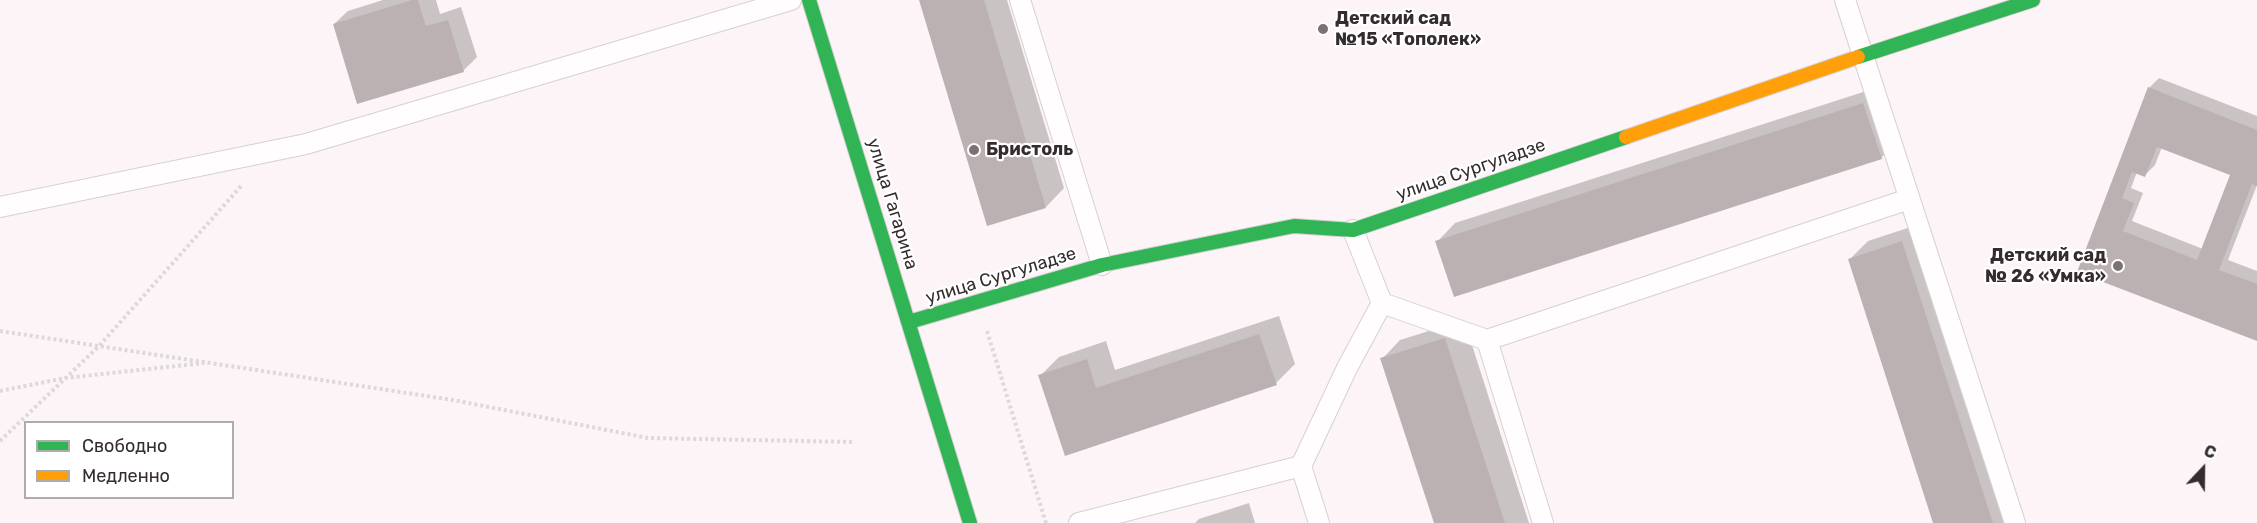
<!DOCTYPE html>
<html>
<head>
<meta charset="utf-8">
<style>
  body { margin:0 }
  #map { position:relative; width:2257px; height:523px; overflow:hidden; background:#fcf4f6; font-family:Rubik,sans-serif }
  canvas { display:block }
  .legend { position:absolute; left:24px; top:421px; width:210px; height:78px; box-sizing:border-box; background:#fff; border:2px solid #aeabab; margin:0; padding:8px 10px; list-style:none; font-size:18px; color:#342c2d }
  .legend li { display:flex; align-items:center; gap:12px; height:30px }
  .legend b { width:30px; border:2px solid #aeabab }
  .north { position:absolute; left:2173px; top:439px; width:60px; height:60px; -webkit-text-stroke:4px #fff; paint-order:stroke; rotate:22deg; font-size:16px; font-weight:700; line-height:24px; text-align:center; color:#342c2d }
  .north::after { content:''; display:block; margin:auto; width:21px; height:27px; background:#342c2d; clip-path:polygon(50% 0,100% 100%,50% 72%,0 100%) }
</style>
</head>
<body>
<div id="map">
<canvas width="2257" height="523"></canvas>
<ul class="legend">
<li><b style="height:8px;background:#30b455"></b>Свободно</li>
<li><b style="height:8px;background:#ff9f0a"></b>Медленно</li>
</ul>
<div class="north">С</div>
</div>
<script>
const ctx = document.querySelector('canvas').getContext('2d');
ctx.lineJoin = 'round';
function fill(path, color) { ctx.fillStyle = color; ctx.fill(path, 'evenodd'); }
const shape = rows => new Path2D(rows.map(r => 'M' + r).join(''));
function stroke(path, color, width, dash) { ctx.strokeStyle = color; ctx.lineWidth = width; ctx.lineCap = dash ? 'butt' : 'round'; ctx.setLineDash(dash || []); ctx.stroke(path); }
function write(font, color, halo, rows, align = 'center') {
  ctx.font = font + ' Rubik,sans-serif'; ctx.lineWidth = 4.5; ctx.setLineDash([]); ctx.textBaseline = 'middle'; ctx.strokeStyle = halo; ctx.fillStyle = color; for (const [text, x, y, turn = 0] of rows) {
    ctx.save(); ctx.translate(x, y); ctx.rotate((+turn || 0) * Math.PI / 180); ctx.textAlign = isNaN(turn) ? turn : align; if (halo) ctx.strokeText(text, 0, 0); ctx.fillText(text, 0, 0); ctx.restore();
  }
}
const shadow = shape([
  [383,0,436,0,440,14,461,7,477,57,463,71,334,24,348,11],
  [921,0,1007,0,1064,188,1046,207],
  [2159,78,2257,116,2257,185,2228,260,2257,271,2257,340,2079,271,2149,88],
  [2162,147,2232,174,2203,249,2132,221,2143,193,2131,188,2137,172,2145,175,2155,165],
  [1882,86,1899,140,1881,158,1437,242,1455,223],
  [1920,224,2017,523,1935,523,1850,259,1868,241],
  [1279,316,1295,364,1276,383,1066,454,1040,376,1059,357,1106,341,1115,370],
  [1464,320,1529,523,1435,523,1382,359,1400,340],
  [1249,503,1255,523,1195,523,1199,519]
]);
const building = shape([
  [412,0,418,0,426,26,448,20,464,72,357,104,333,24],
  [919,0,984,0,1046,208,987,226],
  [2148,87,2257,130,2257,186,2252,184,2219,270,2257,284,2257,341,2077,272],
  [2157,147,2230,175,2197,260,2123,231,2134,203,2122,198,2132,172,2145,177],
  [1863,103,1882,159,1454,297,1435,241],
  [1902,241,1993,523,1933,523,1848,259],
  [1259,334,1277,385,1065,456,1038,375,1087,359,1096,388],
  [1445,338,1505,523,1434,523,1380,358]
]);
const path = shape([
  [0,331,453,400,648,438,854,442],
  [987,331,1046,523],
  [0,391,65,378,204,363],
  [0,441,100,345,242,185]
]);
const lane = shape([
  [1020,0,1102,265],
  [1845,0,2015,523],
  [0,207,306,144,791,0],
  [1353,230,1382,303,1487,340],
  [1079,523,1301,466],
  [1319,523,1301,466,1347,368,1382,303],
  [1543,523,1487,340,1909,199]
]);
const fast = shape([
  [809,0,970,523],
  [1858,57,2033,0],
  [909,322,1102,265,1294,226,1353,230,1626,137]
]);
const slow = shape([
  [1626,137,1858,57]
]);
const markers = [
  [1323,29,6,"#7a7273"],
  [974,150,6,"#7a7273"],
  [2118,266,6,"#7a7273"]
];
const poiNames = [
  ["Детский сад",1335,19],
  ["№15 «Тополек»",1335,40],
  ["Бристоль",986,150],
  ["Детский сад",2106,256,"right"],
  ["№ 26 «Умка»",2106,277,"right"]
];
const streetNames = [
  ["улица Сургуладзе",1471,170,-19],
  ["улица Гагарина",892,204,73],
  ["улица Сургуладзе",1001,276,-17]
];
fill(shadow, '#0003');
fill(building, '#bbb1b3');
stroke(lane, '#d7d0d1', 22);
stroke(fast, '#d7d0d1', 16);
stroke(slow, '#d7d0d1', 16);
stroke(path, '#dbd9d9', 4, [3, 3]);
stroke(lane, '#fffdfe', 20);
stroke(fast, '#30b455', 14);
stroke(slow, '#ff9f0a', 14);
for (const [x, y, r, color] of markers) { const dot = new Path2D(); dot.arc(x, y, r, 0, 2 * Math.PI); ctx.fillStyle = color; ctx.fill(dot); stroke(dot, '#fff', 2); }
write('bold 18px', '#342c2d', '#fff', poiNames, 'left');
write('18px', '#342c2d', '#fff', streetNames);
</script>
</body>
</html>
